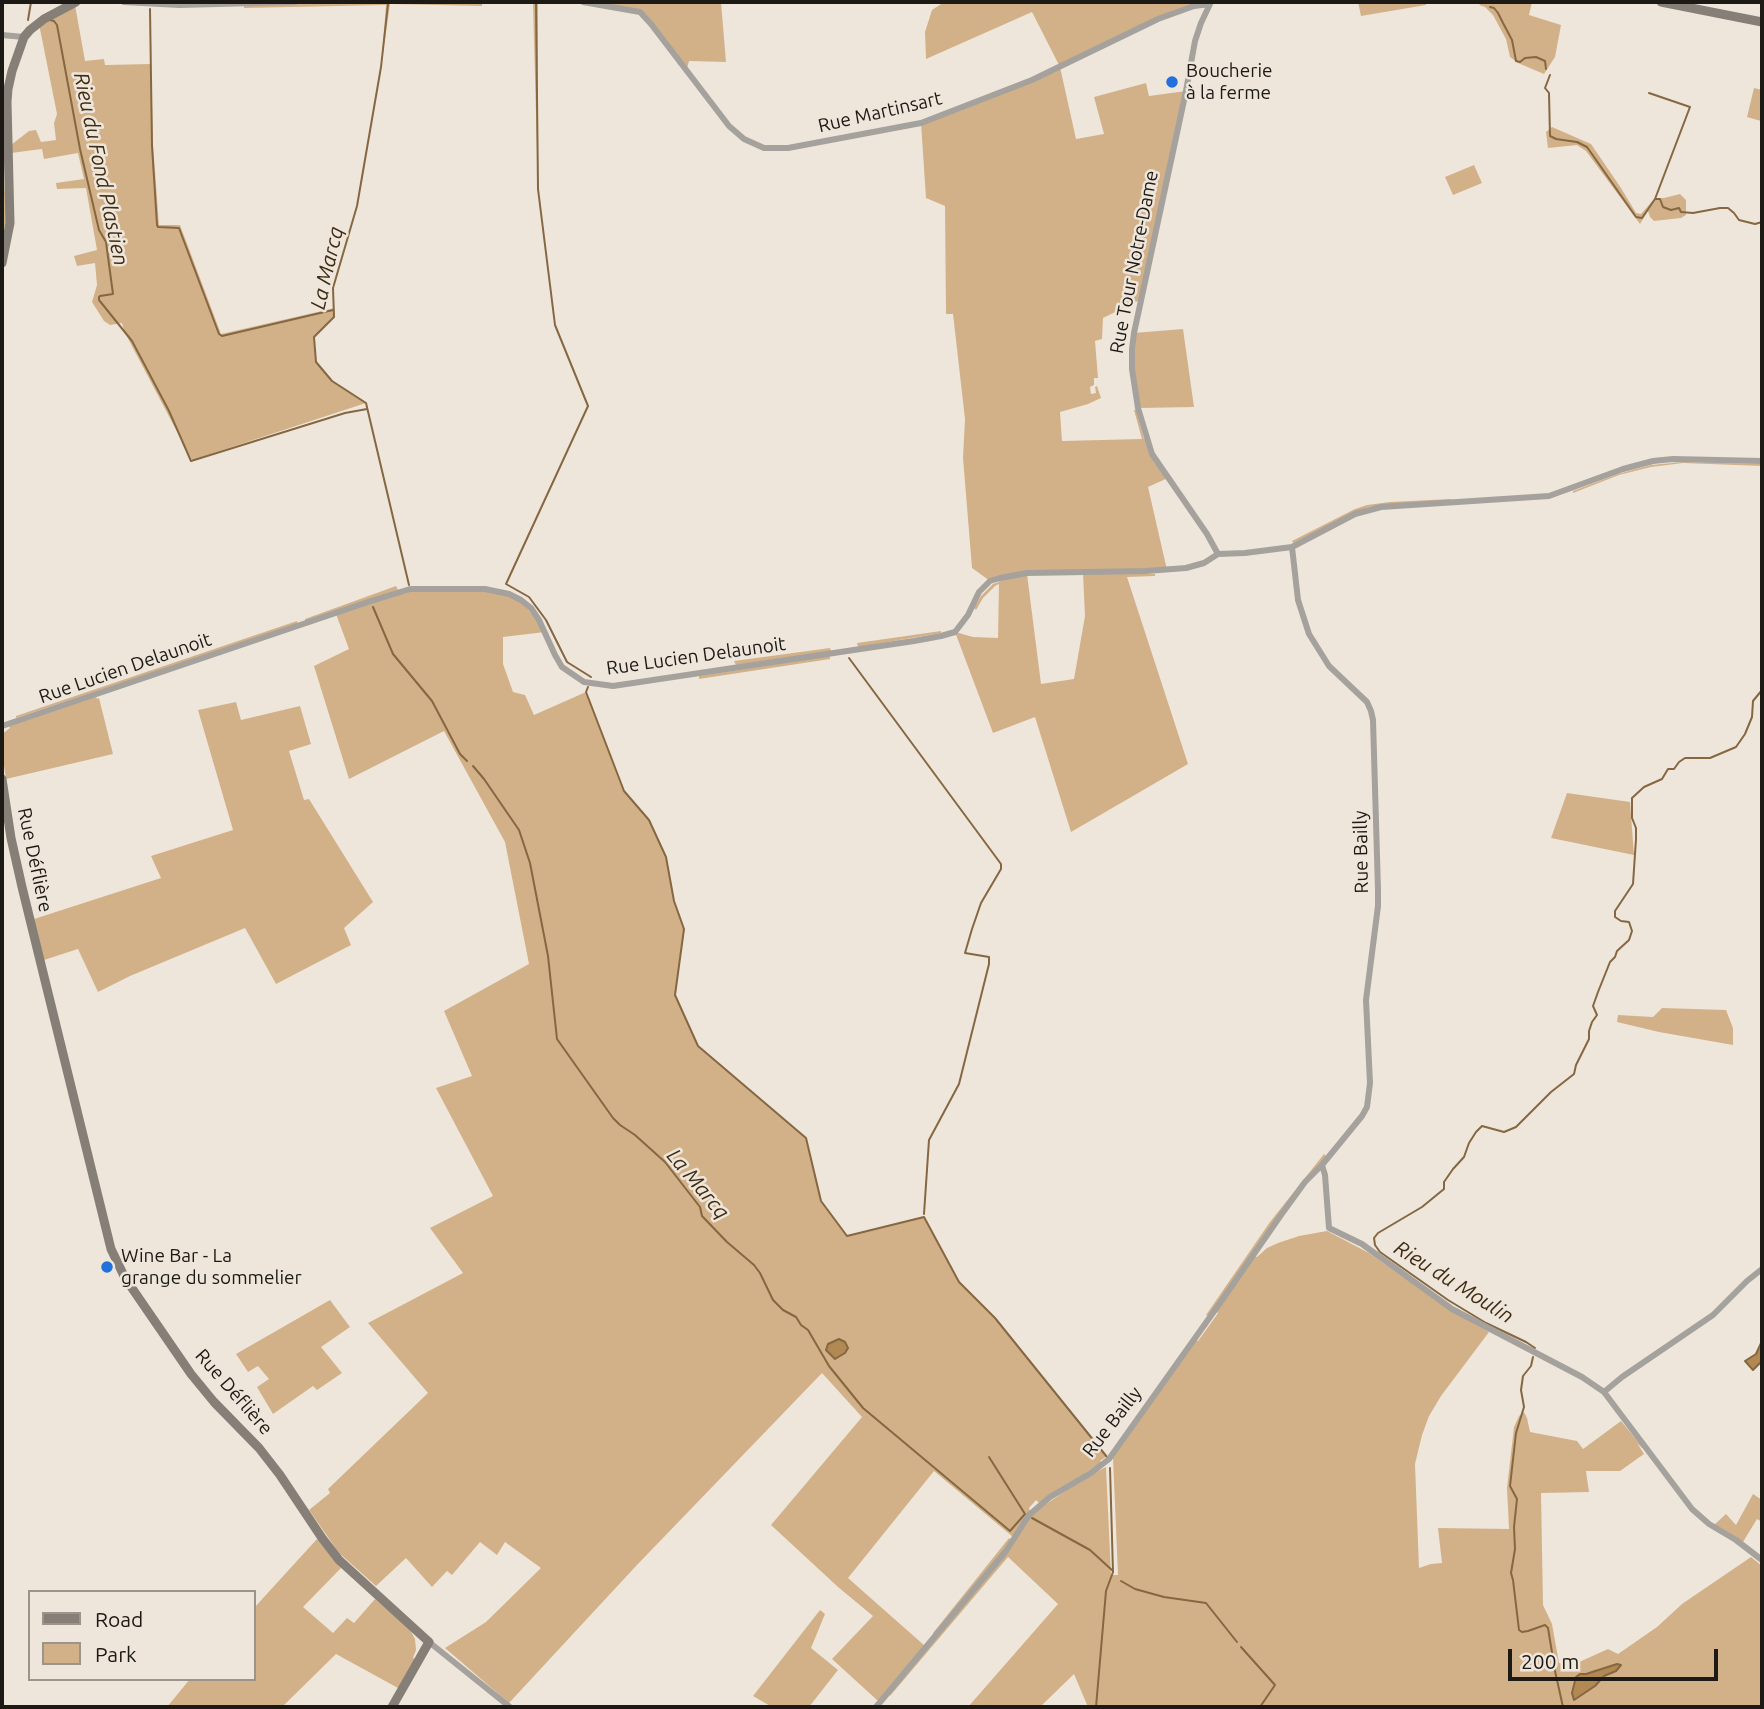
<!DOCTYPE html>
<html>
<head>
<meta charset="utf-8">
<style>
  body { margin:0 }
  #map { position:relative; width:1764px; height:1709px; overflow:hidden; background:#efe6db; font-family:Ubuntu,sans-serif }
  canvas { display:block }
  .frame { position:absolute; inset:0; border:4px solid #1d1a16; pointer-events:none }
  .legend { position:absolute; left:28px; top:1590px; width:228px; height:91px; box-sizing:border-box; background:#efe6db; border:2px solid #9b948c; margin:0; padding:9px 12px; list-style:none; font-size:21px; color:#1d1a16 }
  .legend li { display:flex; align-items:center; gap:14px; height:35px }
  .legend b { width:35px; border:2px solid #9b948c }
  .scale { position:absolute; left:1508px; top:1649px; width:210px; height:32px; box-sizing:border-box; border:4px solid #1d1a16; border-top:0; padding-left:9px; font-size:21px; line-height:24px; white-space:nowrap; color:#1d1a16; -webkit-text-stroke:5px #efe6db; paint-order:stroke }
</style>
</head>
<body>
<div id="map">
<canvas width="1764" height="1709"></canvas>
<div class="frame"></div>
<ul class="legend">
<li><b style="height:9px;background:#857f78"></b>Road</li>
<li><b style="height:19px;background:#d2b189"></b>Park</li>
</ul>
<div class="scale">200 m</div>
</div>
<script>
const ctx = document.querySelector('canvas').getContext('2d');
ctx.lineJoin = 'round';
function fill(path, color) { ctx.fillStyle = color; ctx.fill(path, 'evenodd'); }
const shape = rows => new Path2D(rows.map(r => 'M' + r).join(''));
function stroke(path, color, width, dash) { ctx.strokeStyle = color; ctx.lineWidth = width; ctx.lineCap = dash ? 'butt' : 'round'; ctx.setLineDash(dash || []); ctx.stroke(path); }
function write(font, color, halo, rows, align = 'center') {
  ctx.font = font + ' Ubuntu,sans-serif'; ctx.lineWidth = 5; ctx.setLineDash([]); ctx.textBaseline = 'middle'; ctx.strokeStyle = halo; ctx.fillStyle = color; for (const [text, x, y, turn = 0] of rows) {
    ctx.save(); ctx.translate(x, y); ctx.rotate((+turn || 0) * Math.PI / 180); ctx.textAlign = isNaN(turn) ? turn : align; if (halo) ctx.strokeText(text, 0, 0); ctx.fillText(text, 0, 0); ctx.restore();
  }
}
const green = shape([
  [349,2,482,4,482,6,390,4,381,67,386,5,244,8,244,6],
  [509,2,538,2,538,189,533,3,508,4],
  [594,2,721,2,726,62,689,61,686,72,640,12],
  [944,2,1191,2,1192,4,1060,67,1076,139,1104,134,1094,97,1146,83,1149,96,1186,91,1142,299,1103,318,1102,339,1095,341,1098,378,1094,378,1094,385,1090,387,1091,394,1096,393,1095,387,1097,386,1101,398,1088,404,1060,412,1062,441,1142,439,1134,410,1136,410,1144,439,1147,439,1168,478,1148,487,1167,570,1127,574,1155,574,1155,576,1127,577,1188,764,1071,832,1035,717,993,733,955,632,973,637,998,638,999,584,995,586,983,598,976,610,974,608,981,596,993,584,999,582,1000,578,990,581,972,568,963,458,965,419,953,314,946,314,945,206,926,198,921,123,1060,67,1032,12,926,59,925,32,932,10],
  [1083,573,1085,616,1074,679,1041,684,1027,574],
  [1358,2,1426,2,1426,5,1361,16],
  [1484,2,1532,2,1529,15,1561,25,1555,57,1544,74,1518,63,1510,57,1506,39,1493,15,1485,7,1479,5],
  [75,5,85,61,104,59,105,65,151,64,153,144,159,225,180,225,221,334,335,308,334,317,314,337,316,362,332,381,366,403,192,460,124,331,122,323,110,325,104,321,92,302,97,285,95,263,77,266,74,256,97,250,86,188,57,189,56,183,84,179,78,153,44,159,42,149,11,153,11,145,29,131,36,130,41,142,56,140,54,123,57,114,39,24],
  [1754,88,1762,90,1761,121,1747,117],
  [2,125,4,125,5,155,2,156,6,206,6,222,2,235],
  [1552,127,1591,144,1621,188,1636,213,1641,214,1655,198,1664,198,1680,194,1686,200,1686,215,1681,218,1654,221,1650,217,1648,211,1640,224,1586,151,1577,145,1548,148,1546,132],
  [1474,165,1482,183,1453,195,1445,177],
  [1183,329,1194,407,1138,408,1134,387,1134,333],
  [1683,462,1762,464,1762,466,1683,463,1651,467,1619,475,1573,493,1573,491,1618,474,1651,465],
  [1451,499,1452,501,1390,504,1368,507,1293,543,1292,541,1355,509,1367,505,1390,502],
  [396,586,398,590,305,621,305,619],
  [410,589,485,589,521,600,545,632,503,637,503,664,513,692,525,695,534,715,586,692,624,791,649,820,666,857,674,901,684,929,675,995,698,1046,806,1138,821,1201,847,1236,924,1217,959,1282,995,1318,1107,1456,1100,1461,1102,1463,1039,1503,1036,1500,1029,1508,1030,1511,1013,1537,934,1471,848,1578,925,1646,880,1700,877,1700,832,1659,873,1616,838,1587,771,1525,862,1417,822,1373,636,1566,509,1703,445,1648,486,1622,541,1568,505,1542,497,1555,480,1542,452,1575,447,1571,432,1587,406,1558,376,1586,339,1553,309,1510,330,1493,328,1489,428,1393,368,1323,463,1273,430,1228,493,1196,436,1088,472,1076,444,1011,529,964,505,842,444,731,349,779,314,666,349,649,336,614],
  [297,621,298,624,16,718,16,716],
  [941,631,941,633,858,647,857,643],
  [830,648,831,651,736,665,734,661],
  [830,656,830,659,699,679,699,676],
  [96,697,97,699,99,698,113,754,6,779,2,752,2,734,10,728,9,726],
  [236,702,241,720,300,706,311,744,289,751,304,800,309,799,373,902,344,928,351,945,276,984,245,928,130,976,98,992,78,949,44,960,34,919,161,878,151,856,233,830,198,710],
  [1567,793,1630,802,1634,855,1551,838],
  [1662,1008,1726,1010,1733,1028,1733,1045,1659,1032,1617,1022,1618,1015,1653,1017],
  [1324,1154,1326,1156,1208,1316,1206,1315,1270,1222],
  [1327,1231,1369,1253,1444,1306,1489,1332,1441,1396,1429,1416,1422,1435,1415,1464,1419,1568,1431,1564,1442,1563,1438,1528,1509,1529,1507,1488,1514,1427,1519,1416,1524,1412,1527,1418,1530,1432,1577,1441,1583,1449,1621,1421,1643,1448,1642,1448,1637,1443,1644,1454,1620,1471,1586,1471,1589,1492,1541,1493,1543,1605,1552,1624,1559,1663,1565,1665,1577,1663,1608,1649,1618,1654,1657,1627,1682,1604,1751,1557,1762,1566,1762,1707,1088,1707,1074,1674,1040,1707,968,1707,1058,1604,1008,1557,890,1696,889,1694,1034,1512,1088,1476,1106,1467,1111,1575,1118,1575,1113,1458,1196,1340,1198,1341,1216,1316,1218,1313,1216,1311,1254,1256,1257,1257,1267,1248,1278,1243,1299,1236],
  [330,1300,350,1327,321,1347,342,1373,317,1390,313,1386,273,1414,257,1387,269,1379,258,1366,248,1372,236,1354],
  [1753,1494,1762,1500,1762,1522,1757,1519,1743,1542,1714,1525,1726,1514,1736,1525],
  [1009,1538,1012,1541,935,1635,933,1633],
  [317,1539,341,1568,303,1607,333,1633,347,1618,354,1623,375,1599,409,1628,415,1639,416,1650,413,1658,415,1659,398,1688,336,1654,282,1707,167,1707,190,1679,254,1679,254,1608],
  [820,1610,825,1614,811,1648,838,1670,809,1707,772,1707,753,1696]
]);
const water = shape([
  [839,1339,845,1342,848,1348,845,1353,835,1359,826,1350,828,1344,839,1339],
  [1762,1341,1762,1361,1753,1370,1745,1361,1756,1354,1762,1341],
  [1617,1664,1621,1665,1616,1671,1604,1676,1595,1686,1574,1700,1572,1693,1576,1677,1580,1674,1586,1674,1617,1664]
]);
const stream = shape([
  [536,2,538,189,555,325,588,406,506,584,529,597,546,620,567,662,591,677],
  [388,4,381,67,357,206,333,288,334,317,314,337,316,362,332,381,366,403,409,585],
  [1490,7,1494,8,1498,13,1503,23,1512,40,1516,61,1520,62,1525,58,1536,57,1545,61,1546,69],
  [150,9,152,146,157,225,158,227,179,228,219,334,222,336,333,310],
  [28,20,31,2],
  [50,20,54,21,57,25,80,149,99,230,106,242,113,294,100,296,99,297,99,300,132,341,169,411,191,461,345,413,367,409],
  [1550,75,1545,88,1549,93,1550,136,1556,139,1577,142,1587,147,1636,217,1642,218,1655,199,1660,199,1663,207,1671,210,1679,208,1681,212,1693,213,1720,208,1728,208,1734,213,1739,220,1755,224,1762,222],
  [1649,93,1690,107,1655,199],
  [373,607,393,654,432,701,460,754,467,761],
  [849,658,1001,864,1001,869,981,903,972,929,965,953,989,957,989,964,959,1084,929,1140,924,1214],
  [588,687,586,692,624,791,649,820,666,857,674,901,684,929,675,995,698,1046,806,1138,821,1201,847,1236,924,1217,959,1282,995,1318,1107,1457],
  [473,766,484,779,519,830,530,863,548,956,557,1039,613,1118,620,1125,635,1135,665,1162,700,1207,702,1216,727,1242,754,1265,760,1273,773,1300,783,1310,796,1317,801,1325,808,1330,829,1366,863,1408,1010,1531,1025,1514,989,1457],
  [1535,1348,1526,1342,1486,1323,1448,1300,1380,1252,1375,1245,1374,1238,1378,1233,1422,1207,1444,1189,1444,1182,1453,1169,1464,1157,1469,1143,1476,1132,1482,1126,1504,1132,1516,1127,1551,1092,1574,1074,1576,1065,1589,1039,1589,1031,1592,1022,1597,1015,1593,1006,1598,992,1610,962,1615,957,1617,951,1629,940,1632,931,1629,922,1621,921,1615,917,1615,911,1633,884,1636,839,1636,828,1632,818,1632,798,1644,787,1662,779,1668,769,1674,769,1679,762,1685,758,1710,758,1736,747,1745,734,1752,717,1753,701,1762,690],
  [1533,1357,1531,1366,1523,1376,1521,1390,1524,1407,1516,1433,1510,1486,1517,1499,1514,1527,1515,1549,1511,1573,1513,1580,1519,1630,1522,1632,1528,1631,1545,1625,1548,1628,1555,1671,1563,1707],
  [1032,1518,1090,1550,1113,1571],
  [1121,1581,1135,1589,1164,1597,1206,1603,1237,1642],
  [1241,1647,1275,1685,1260,1707],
  [1096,1707,1106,1591,1113,1572,1110,1468]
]);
const street = shape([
  [124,2,179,5,295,2],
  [583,2,640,12,651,24,729,126,744,139,764,148,788,148,921,123,1032,80,1158,19,1194,6,1210,4],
  [1210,4,1201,23,1195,41,1186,91,1134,333,1132,349,1132,369,1138,408,1152,454,1207,534,1218,554],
  [2,35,24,37],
  [1218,554,1245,553,1292,547,1355,514,1381,507,1549,496,1623,469,1653,461,1673,459,1762,461],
  [2,726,371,601,410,589,485,589,509,594,521,600,531,608,539,620,555,655,562,667,584,682,613,686,914,641,941,636,955,632,968,615,979,592,990,581,1000,578,1027,573,1146,571,1186,568,1204,563,1218,554],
  [1322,1165,1325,1175,1329,1228,1362,1244,1452,1309,1582,1377,1604,1392,1692,1509,1709,1524,1736,1540,1762,1560],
  [1604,1392,1622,1377,1713,1315,1747,1281,1762,1269],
  [429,1642,510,1707],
  [876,1707,1006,1551,1029,1515,1050,1497,1091,1473,1109,1459,1220,1303,1281,1215,1305,1182,1322,1165,1362,1116,1367,1107,1370,1083,1366,1000,1378,906,1378,890,1373,720,1371,711,1367,702,1329,666,1309,634,1298,600,1292,547]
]);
const secondary = shape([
  [1661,2,1762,22],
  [2,263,10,223,7,102,8,89,12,71,24,37,30,30,44,19,76,2],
  [2,779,11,838,22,887,111,1249,125,1278,191,1374,214,1402,259,1448,280,1475,322,1538,339,1560,429,1642,392,1707]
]);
const markers = [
  [1172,82,7,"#2170db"],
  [107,1267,7,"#2170db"]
];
const poiNames = [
  ["Boucherie",1186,71],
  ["à la ferme",1186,93],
  ["Wine Bar - La",121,1256],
  ["grange du sommelier",121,1278]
];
const streetNames = [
  ["Rue Martinsart",880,112,-13],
  ["Rue Tour Notre-Dame",1134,262,-79],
  ["Rue Lucien Delaunoit",696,656,-8],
  ["Rue Lucien Delaunoit",125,668,-19],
  ["Rue Bailly",1361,852,-91],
  ["Rue Déflière",35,860,78],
  ["Rue Déflière",234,1392,49],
  ["Rue Bailly",1112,1422,-52]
];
const waterNames = [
  ["Rieu du Fond Plastien",101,169,78],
  ["La Marcq",327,268,-77],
  ["La Marcq",698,1184,50],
  ["Rieu du Moulin",1454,1282,32]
];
fill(green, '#d2b189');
fill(water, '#b28853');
stroke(water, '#856741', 2);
stroke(stream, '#856741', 2);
stroke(street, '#a5a19c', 6);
stroke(secondary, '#857f78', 9);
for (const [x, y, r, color] of markers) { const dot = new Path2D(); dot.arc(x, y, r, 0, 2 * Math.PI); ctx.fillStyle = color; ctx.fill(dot); stroke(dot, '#efe6db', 2.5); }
write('19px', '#1d1a16', '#efe6db', poiNames, 'left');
write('19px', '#1d1a16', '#efe6db', streetNames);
write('italic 21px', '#3e2c13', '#efe6db', waterNames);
</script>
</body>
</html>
